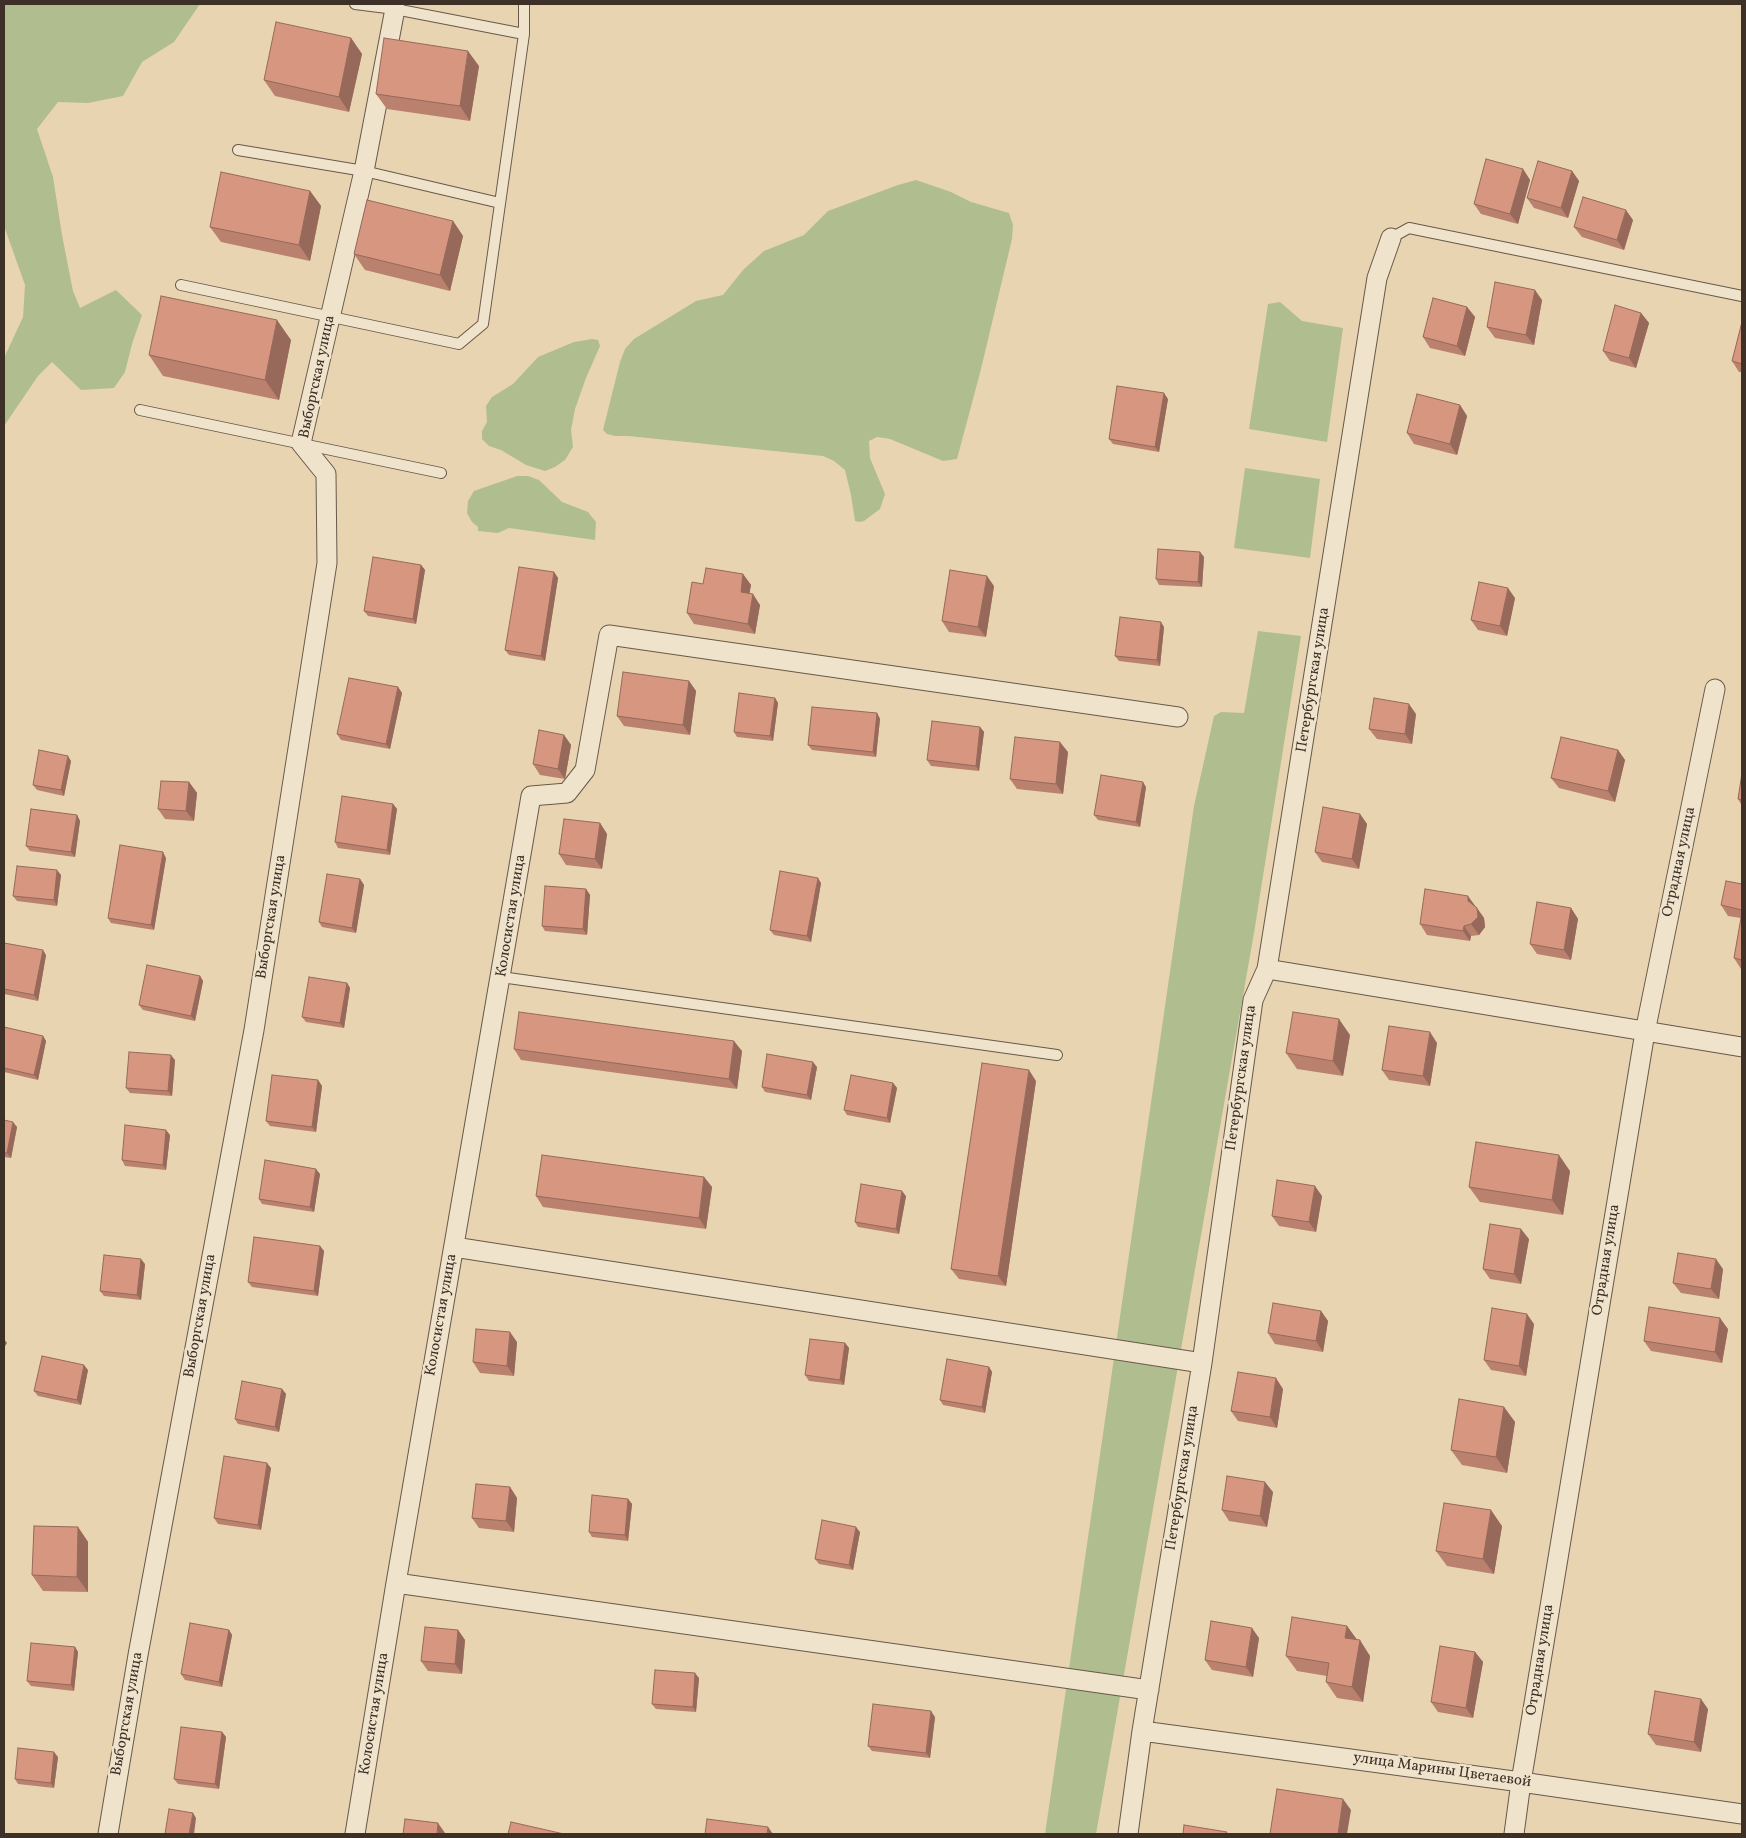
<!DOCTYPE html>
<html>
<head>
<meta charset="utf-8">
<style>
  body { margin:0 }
  #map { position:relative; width:1746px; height:1838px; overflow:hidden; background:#e8d4b1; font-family:Vollkorn,serif }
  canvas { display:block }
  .frame { position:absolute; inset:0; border:5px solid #3d3027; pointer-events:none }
</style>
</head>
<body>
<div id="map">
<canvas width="1746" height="1838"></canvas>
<div class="frame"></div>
</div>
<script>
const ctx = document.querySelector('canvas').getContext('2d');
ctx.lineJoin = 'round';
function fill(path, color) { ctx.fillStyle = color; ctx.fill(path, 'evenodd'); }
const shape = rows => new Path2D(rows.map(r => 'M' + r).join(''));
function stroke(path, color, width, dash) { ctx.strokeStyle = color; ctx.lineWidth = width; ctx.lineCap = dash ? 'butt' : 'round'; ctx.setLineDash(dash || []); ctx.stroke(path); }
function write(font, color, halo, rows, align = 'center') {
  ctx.font = font + ' Vollkorn,serif'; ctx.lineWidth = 5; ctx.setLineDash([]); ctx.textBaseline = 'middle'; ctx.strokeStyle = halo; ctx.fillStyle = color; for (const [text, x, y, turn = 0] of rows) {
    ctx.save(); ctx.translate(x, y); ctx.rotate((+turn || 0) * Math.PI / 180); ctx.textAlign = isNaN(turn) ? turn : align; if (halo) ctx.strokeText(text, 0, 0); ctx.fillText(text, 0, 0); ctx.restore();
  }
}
const green = shape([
  [4,4,200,4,174,42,142,62,123,96,88,103,58,102,37,129,53,177,62,235,73,291,80,308,116,290,142,315,132,344,125,372,114,388,81,390,52,362,38,376,4,426,4,358,23,317,25,285,4,226],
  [916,180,951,192,971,202,1009,213,1013,225,1012,239,980,373,957,459,943,461,890,439,877,437,869,441,870,458,885,494,880,509,864,521,859,522,855,521,851,495,845,470,834,461,823,456,628,436,615,436,607,434,603,430,620,362,625,349,634,339,696,301,723,295,743,270,764,251,804,235,828,211,898,185],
  [1280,302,1302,321,1343,328,1327,442,1249,429,1268,304],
  [592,339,598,340,600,346,586,378,575,409,571,430,573,447,565,460,555,467,545,471,526,465,501,450,489,446,482,439,482,431,487,422,486,406,492,397,513,384,538,357,574,342],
  [1245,468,1320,479,1310,558,1234,548],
  [517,476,528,476,539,480,562,502,588,512,596,522,595,540,509,528,498,533,478,531,478,527,472,522,467,513,468,501,474,491],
  [1258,631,1301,636,1254,933,1096,1834,1045,1834,1194,806,1214,716,1221,712,1244,713]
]);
const lane = shape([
  [355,4,395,9,524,34],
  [238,150,364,171,500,203],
  [1391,238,1409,228,1742,296],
  [181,285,459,344,483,324,524,34,524,4],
  [140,410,441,473],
  [501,977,1057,1055]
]);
const street = shape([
  [1267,969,1742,1047],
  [454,1247,1202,1363],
  [396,1583,1149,1690],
  [1142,1731,1521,1782,1742,1814],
  [108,1834,138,1655,254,1030,327,563,326,474,301,443,364,171,395,9],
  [355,1834,396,1583,531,796,567,793,585,770,609,635,1178,717],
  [1128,1834,1142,1731,1202,1363,1253,1000,1267,969,1377,278,1391,238],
  [1514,1834,1521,1782,1645,1032,1715,689]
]);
const wall = shape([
  [351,38,362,54,349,112,275,96,264,80],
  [479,66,470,121,387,109,376,94],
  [1523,169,1530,180,1518,224,1481,214,1474,204],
  [1572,171,1579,181,1568,218,1534,208,1527,198],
  [310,191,321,206,310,261,221,242,210,227],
  [1633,220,1624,250,1582,237,1574,227],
  [453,221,463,236,450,291,365,270,354,254],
  [1542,300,1534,345,1495,338,1487,327],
  [1467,307,1475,317,1465,356,1430,348,1423,337],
  [1641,313,1649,323,1636,368,1610,361,1603,351],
  [1742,322,1742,372,1739,372,1732,361],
  [291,340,279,400,163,376,149,355],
  [1168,399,1159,452,1113,444,1109,439],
  [1460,405,1467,416,1457,455,1414,444,1407,433],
  [1200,552,1204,557,1202,587,1159,585,1156,579],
  [421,565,425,570,416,624,368,616,364,611],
  [554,572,558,578,545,661,509,655,505,650],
  [743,574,751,585,749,594,760,605,755,634,694,624,687,613,703,584],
  [994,586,986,637,949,632,942,621],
  [1515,598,1507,636,1478,630,1471,620],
  [1164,627,1160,666,1119,661,1115,656],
  [689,681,696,691,690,735,624,726,617,716],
  [398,687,402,693,390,749,341,740,337,734],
  [775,698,778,703,773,741,737,737,734,732],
  [877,713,880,719,876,757,812,750,808,745],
  [1416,714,1412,744,1377,739,1369,729],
  [980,727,984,732,979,771,931,766,927,760],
  [564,735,571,745,565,779,540,775,533,764],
  [1618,750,1625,760,1615,802,1559,788,1551,778],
  [1068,752,1063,794,1017,789,1010,779],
  [71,761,64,796,37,790,33,785],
  [1742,773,1742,806,1738,799],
  [189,782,197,793,194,821,165,819,158,809],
  [1146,787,1140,827,1098,820,1094,815],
  [393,804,397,809,390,855,338,848,335,842],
  [1360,814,1367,824,1359,869,1322,862,1315,852],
  [77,815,80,821,75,857,30,851,26,846],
  [600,823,607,834,602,869,566,865,559,854],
  [166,858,154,930,111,923,108,918],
  [61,875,57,906,17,901,13,896],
  [360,879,364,885,356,933,322,927,319,922],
  [821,883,811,942,774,935,770,930],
  [1742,884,1742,969,1741,969,1734,958,1741,918,1728,916,1721,905],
  [586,889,590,895,587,935,545,931,542,926],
  [1476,907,1484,918,1485,927,1479,935,1471,936,1470,941,1427,935,1420,924],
  [1571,908,1578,919,1571,960,1537,954,1530,944],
  [4,943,46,955,38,1001,4,994],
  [200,976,203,981,195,1021,143,1010,139,1005],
  [347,983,350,988,344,1028,306,1022,302,1017],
  [4,1027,43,1036,46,1041,38,1080,4,1072],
  [1350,1035,1343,1076,1297,1069,1286,1053],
  [1437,1043,1430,1086,1389,1080,1382,1070],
  [514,1049,742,1051,737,1089,521,1060],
  [175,1060,172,1096,130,1093,126,1088],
  [817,1067,811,1100,765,1092,762,1087],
  [318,1080,322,1086,316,1132,270,1126,266,1121],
  [1036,1081,1006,1286,959,1279,951,1269],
  [893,1083,897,1088,890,1123,847,1115,844,1110],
  [4,1120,17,1127,11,1158,4,1157],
  [170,1135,166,1170,125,1166,122,1160],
  [1570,1171,1563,1215,1480,1202,1469,1187],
  [320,1174,314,1212,262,1204,259,1199],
  [704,1177,712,1187,706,1229,543,1207,536,1196],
  [906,1196,899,1234,858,1227,855,1222],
  [1322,1196,1316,1232,1279,1226,1272,1216],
  [1529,1239,1521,1284,1490,1279,1483,1269],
  [320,1246,324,1251,318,1296,252,1287,248,1282],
  [145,1264,141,1300,104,1296,100,1291],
  [1723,1269,1719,1299,1681,1293,1673,1283],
  [1321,1311,1328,1321,1323,1352,1275,1344,1268,1333],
  [1534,1324,1526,1376,1491,1370,1484,1360],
  [1728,1329,1722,1363,1651,1351,1644,1341],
  [517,1342,514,1376,480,1373,473,1362],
  [845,1343,849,1348,844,1385,809,1381,805,1375],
  [989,1367,992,1372,985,1413,943,1405,940,1400],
  [88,1370,81,1405,38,1396,34,1391],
  [282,1389,286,1394,279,1432,238,1424,235,1419],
  [1283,1389,1277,1428,1238,1421,1231,1411],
  [1504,1407,1515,1422,1507,1473,1462,1465,1451,1450],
  [271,1468,261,1530,218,1524,214,1518],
  [510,1487,517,1498,514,1532,479,1528,472,1518],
  [1273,1492,1267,1527,1229,1521,1222,1510],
  [628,1499,632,1504,628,1541,592,1537,589,1532],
  [1502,1526,1494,1574,1447,1566,1436,1551],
  [78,1527,88,1542,88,1592,43,1591,32,1575],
  [860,1532,853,1570,819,1564,815,1559],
  [1347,1626,1357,1640,1370,1656,1363,1702,1337,1698,1326,1682,1327,1676,1297,1671,1286,1656],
  [229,1630,232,1635,222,1687,185,1680,181,1674],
  [458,1630,465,1640,462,1674,428,1671,421,1661],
  [1259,1638,1253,1677,1212,1670,1205,1660],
  [75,1647,78,1652,74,1691,31,1686,27,1681],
  [1475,1652,1483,1662,1473,1718,1438,1712,1431,1702],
  [699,1678,696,1712,656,1709,652,1704],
  [1708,1709,1701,1752,1656,1745,1648,1734],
  [935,1717,930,1758,872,1751,868,1746],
  [222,1732,226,1737,219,1789,178,1784,174,1779],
  [58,1757,54,1788,18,1784,15,1779]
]);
const shadedWall = shape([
  [351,38,362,54,349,112,339,97],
  [468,51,479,66,470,121,460,106],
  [1523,169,1530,180,1518,224,1510,214],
  [1572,171,1579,181,1568,218,1561,208],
  [310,191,321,206,310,261,299,245],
  [1626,210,1633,220,1624,250,1617,240],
  [453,221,463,236,450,291,440,275],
  [1535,290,1542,300,1534,345,1526,335],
  [1467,307,1475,317,1465,356,1457,346],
  [1641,313,1649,323,1636,368,1629,358],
  [277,320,291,340,279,400,265,380],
  [1164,393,1168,399,1159,452,1155,447],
  [1460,405,1467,416,1457,455,1450,444],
  [1200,552,1204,557,1202,587,1198,582],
  [421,565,425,570,416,624,413,619],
  [554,572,558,578,545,661,541,656],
  [743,574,751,585,748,602,741,592],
  [987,576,994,586,986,637,978,627],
  [1508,588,1515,598,1507,636,1500,626],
  [753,594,760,605,755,634,748,624],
  [1161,622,1164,627,1160,666,1157,660],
  [689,681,696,691,690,735,683,725],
  [398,687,402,693,390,749,386,744],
  [775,698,778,703,773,741,770,736],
  [1409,704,1416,714,1412,744,1405,734],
  [877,713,880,719,876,757,873,752],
  [980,727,984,732,979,771,976,766],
  [564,735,571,745,565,779,558,769],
  [1060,742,1068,752,1063,794,1056,784],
  [1618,750,1625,760,1615,802,1608,791],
  [68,756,71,761,64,796,61,790],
  [189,782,197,793,194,821,186,811],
  [1143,782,1146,787,1140,827,1136,822],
  [393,804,397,809,390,855,387,850],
  [1360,814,1367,824,1359,869,1352,859],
  [77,815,80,821,75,857,71,852],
  [600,823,607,834,602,869,595,859],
  [163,852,166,858,154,930,151,925],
  [57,870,61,875,57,906,54,900],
  [818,878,821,883,811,942,807,936],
  [360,879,364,885,356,933,352,928],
  [586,889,590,895,587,935,583,929],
  [1468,896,1476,907,1468,901],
  [1477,908,1484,918,1485,927,1479,935,1471,924],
  [1571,908,1578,919,1571,960,1564,950],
  [1464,926,1471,936,1470,941,1463,931],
  [43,950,46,955,38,1001,34,995],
  [200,976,203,981,195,1021,191,1016],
  [347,983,350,988,344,1028,340,1023],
  [1339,1019,1350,1035,1343,1076,1333,1061],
  [1430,1032,1437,1043,1430,1086,1423,1076],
  [43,1036,46,1041,38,1080,34,1075],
  [734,1041,742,1051,737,1089,729,1079],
  [171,1055,175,1060,172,1096,168,1091],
  [813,1062,817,1067,811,1100,807,1095],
  [1029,1070,1036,1081,1006,1286,998,1276],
  [318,1080,322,1086,316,1132,312,1127],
  [893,1083,897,1088,890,1123,887,1118],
  [13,1122,17,1127,11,1158,7,1153],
  [166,1130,170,1135,166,1170,163,1165],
  [1559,1155,1570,1171,1563,1215,1552,1200],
  [316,1169,320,1174,314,1212,310,1207],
  [704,1177,712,1187,706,1229,699,1218],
  [1315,1186,1322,1196,1316,1232,1309,1222],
  [902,1191,906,1196,899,1234,896,1229],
  [1521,1229,1529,1239,1521,1284,1514,1274],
  [320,1246,324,1251,318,1296,314,1291],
  [141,1259,145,1264,141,1300,137,1295],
  [1716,1259,1723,1269,1719,1299,1711,1289],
  [1321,1311,1328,1321,1323,1352,1316,1341],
  [1527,1314,1534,1324,1526,1376,1519,1366],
  [1720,1318,1728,1329,1722,1363,1715,1352],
  [510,1332,517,1342,514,1376,507,1366],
  [4,1339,7,1343,4,1348],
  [845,1343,849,1348,844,1385,840,1380],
  [84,1365,88,1370,81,1405,77,1400],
  [989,1367,992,1372,985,1413,982,1407],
  [1276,1378,1283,1389,1277,1428,1270,1417],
  [282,1389,286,1394,279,1432,275,1427],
  [1504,1407,1515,1422,1507,1473,1496,1457],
  [267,1463,271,1468,261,1530,258,1525],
  [1265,1482,1273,1492,1267,1527,1260,1516],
  [510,1487,517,1498,514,1532,506,1521],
  [628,1499,632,1504,628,1541,625,1535],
  [1491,1510,1502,1526,1494,1574,1483,1559],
  [78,1527,88,1542,88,1592,77,1577],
  [856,1527,860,1532,853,1570,849,1565],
  [1347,1626,1358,1641,1345,1638],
  [1252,1628,1259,1638,1253,1677,1246,1667],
  [229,1630,232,1635,222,1687,219,1682],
  [458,1630,465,1640,462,1674,455,1664],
  [1360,1640,1370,1656,1363,1702,1352,1687],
  [75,1647,78,1652,74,1691,71,1685],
  [1475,1652,1483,1662,1473,1718,1466,1708],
  [695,1673,699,1678,696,1712,693,1707],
  [1701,1699,1708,1709,1701,1752,1694,1742],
  [931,1711,935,1717,930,1758,926,1753],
  [222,1732,226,1737,219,1789,215,1784],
  [54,1752,58,1757,54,1788,51,1783],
  [1343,1799,1351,1810,1347,1834,1338,1834],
  [193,1813,196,1818,194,1834,189,1834],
  [438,1823,445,1833,445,1834,437,1834],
  [768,1827,773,1834,767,1834]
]);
const building = shape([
  [276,22,351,38,339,97,264,80,276,22],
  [384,38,468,51,460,106,376,94,384,38],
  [1486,159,1523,169,1510,214,1474,204,1486,159],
  [1538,161,1572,171,1561,208,1527,198,1538,161],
  [221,172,310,191,299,245,210,227,221,172],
  [1583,197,1626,210,1617,240,1574,227,1583,197],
  [367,200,453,221,440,275,354,254,367,200],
  [1495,282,1535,290,1526,335,1487,327,1495,282],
  [161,296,277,320,265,380,149,355,161,296],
  [1433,298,1467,307,1457,346,1423,337,1433,298],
  [1615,305,1641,313,1629,358,1603,351,1615,305],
  [1742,322,1742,364,1732,361,1742,322],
  [1117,386,1164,393,1155,447,1109,439,1117,386],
  [1417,394,1460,405,1450,444,1407,433,1417,394],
  [1158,549,1200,552,1198,582,1156,579,1158,549],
  [373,557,421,565,413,619,364,611,373,557],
  [519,567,554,572,541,656,505,650,519,567],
  [706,568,743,574,741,592,753,594,748,624,687,613,692,582,703,584,706,568],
  [950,570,987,576,978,627,942,621,950,570],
  [1479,582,1508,588,1500,626,1471,620,1479,582],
  [1120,617,1161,622,1157,660,1115,656,1120,617],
  [623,672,689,681,683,725,617,716,623,672],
  [349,678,398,687,386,744,337,734,349,678],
  [739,693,775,698,770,736,734,732,739,693],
  [1374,698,1409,704,1405,734,1369,729,1374,698],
  [812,707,877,713,873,752,808,745,812,707],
  [932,721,980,727,976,766,927,760,932,721],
  [539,730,564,735,558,769,533,764,539,730],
  [1015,737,1060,742,1056,784,1010,779,1015,737],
  [1561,737,1618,750,1608,791,1551,778,1561,737],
  [39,750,68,756,61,790,33,785,39,750],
  [1742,773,1742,800,1738,799,1742,773],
  [1101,775,1143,782,1136,822,1094,815,1101,775],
  [161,781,189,782,186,811,158,809,161,781],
  [342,796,393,804,387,850,335,842,342,796],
  [1323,807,1360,814,1352,859,1315,852,1323,807],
  [31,809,77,815,71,852,26,846,31,809],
  [564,819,600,823,595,859,559,854,564,819],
  [120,845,163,852,151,925,108,918,120,845],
  [17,866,57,870,54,900,13,896,17,866],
  [780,871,818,878,807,936,770,930,780,871],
  [327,874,360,879,352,928,319,922,327,874],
  [1726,881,1742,884,1742,910,1721,905,1726,881],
  [545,886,586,889,583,929,542,926,545,886],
  [1425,889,1468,896,1468,901,1477,908,1478,917,1471,924,1464,926,1463,931,1420,924,1425,889],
  [1537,902,1571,908,1564,950,1530,944,1537,902],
  [1742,912,1742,960,1734,958,1742,912],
  [4,943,43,950,34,995,4,989,4,943],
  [147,965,200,976,191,1016,139,1005,147,965],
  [309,977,347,983,340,1023,302,1017,309,977],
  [519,1012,734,1041,729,1079,514,1049,519,1012],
  [1293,1012,1339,1019,1333,1061,1286,1053,1293,1012],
  [1389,1026,1430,1032,1423,1076,1382,1070,1389,1026],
  [4,1027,43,1036,34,1075,4,1068,4,1027],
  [129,1052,171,1055,168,1091,126,1088,129,1052],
  [767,1054,813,1062,807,1095,762,1087,767,1054],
  [982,1063,1029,1070,998,1276,951,1269,982,1063],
  [272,1075,318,1080,312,1127,266,1121,272,1075],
  [851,1075,893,1083,887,1118,844,1110,851,1075],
  [4,1120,13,1122,7,1153,4,1153,4,1120],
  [125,1125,166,1130,163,1165,122,1160,125,1125],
  [1476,1142,1559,1155,1552,1200,1469,1187,1476,1142],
  [542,1155,704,1177,699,1218,536,1196,542,1155],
  [265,1160,316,1169,310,1207,259,1199,265,1160],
  [1277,1180,1315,1186,1309,1222,1272,1216,1277,1180],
  [861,1184,902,1191,896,1229,855,1222,861,1184],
  [1490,1224,1521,1229,1514,1274,1483,1269,1490,1224],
  [254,1237,320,1246,314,1291,248,1282,254,1237],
  [1678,1253,1716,1259,1711,1289,1673,1283,1678,1253],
  [104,1255,141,1259,137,1295,100,1291,104,1255],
  [1273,1303,1321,1311,1316,1341,1268,1333,1273,1303],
  [1649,1307,1720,1318,1715,1352,1644,1341,1649,1307],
  [1492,1308,1527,1314,1519,1366,1484,1360,1492,1308],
  [476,1329,510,1332,507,1366,473,1362,476,1329],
  [810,1339,845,1343,840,1380,805,1375,810,1339],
  [42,1356,84,1365,77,1400,34,1391,42,1356],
  [947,1359,989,1367,982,1407,940,1400,947,1359],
  [1238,1372,1276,1378,1270,1417,1231,1411,1238,1372],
  [242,1381,282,1389,275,1427,235,1419,242,1381],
  [1459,1399,1504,1407,1496,1457,1451,1450,1459,1399],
  [224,1456,267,1463,258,1525,214,1518,224,1456],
  [1227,1476,1265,1482,1260,1516,1222,1510,1227,1476],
  [476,1484,510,1487,506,1521,472,1518,476,1484],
  [592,1495,628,1499,625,1535,589,1532,592,1495],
  [1444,1503,1491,1510,1483,1559,1436,1551,1444,1503],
  [822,1520,856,1527,849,1565,815,1559,822,1520],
  [34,1526,78,1527,77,1577,32,1575,34,1526],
  [1292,1617,1347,1626,1345,1638,1360,1640,1352,1687,1326,1682,1329,1663,1286,1656,1292,1617],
  [1211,1621,1252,1628,1246,1667,1205,1660,1211,1621],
  [190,1623,229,1630,219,1682,181,1674,190,1623],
  [425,1627,458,1630,455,1664,421,1661,425,1627],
  [31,1643,75,1647,71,1685,27,1681,31,1643],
  [1440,1646,1475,1652,1466,1708,1431,1702,1440,1646],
  [655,1670,695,1673,693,1707,652,1704,655,1670],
  [1655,1691,1701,1699,1694,1742,1648,1734,1655,1691],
  [873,1704,931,1711,926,1753,868,1746,873,1704],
  [181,1727,222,1732,215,1784,174,1779,181,1727],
  [18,1748,54,1752,51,1783,15,1779,18,1748],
  [1277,1789,1343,1799,1338,1834,1270,1834,1277,1789],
  [169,1809,193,1813,189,1834,165,1834,169,1809],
  [405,1819,438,1823,437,1834,403,1834,405,1819],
  [707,1819,768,1827,767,1834,705,1834,707,1819],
  [511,1822,564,1834,508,1834,511,1822],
  [1184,1825,1227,1832,1226,1834,1183,1834,1184,1825]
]);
const streetNames = [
  ["Выборгская улица",318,377,-78],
  ["Петербургская улица",1314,680,-81],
  ["Отрадная улица",1680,862,-78],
  ["Колосистая улица",512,916,-81],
  ["Выборгская улица",272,917,-81],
  ["Петербургская улица",1242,1078,-82],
  ["Отрадная улица",1607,1260,-81],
  ["Колосистая улица",442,1315,-80],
  ["Выборгская улица",201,1316,-80],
  ["Петербургская улица",1183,1478,-81],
  ["Отрадная улица",1541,1660,-81],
  ["Выборгская улица",128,1714,-80],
  ["Колосистая улица",375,1714,-81],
  ["улица Марины Цветаевой",1442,1771,8]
];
fill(green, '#b0be8f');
stroke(lane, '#68594a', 12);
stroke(street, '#68594a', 21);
stroke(lane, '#f0e3cc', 10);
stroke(street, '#f0e3cc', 19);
fill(wall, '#b9816e');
fill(shadedWall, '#96695a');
fill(building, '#d79680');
stroke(building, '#96695a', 1);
write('15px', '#3d3027', '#f0e3cc', streetNames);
</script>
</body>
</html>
